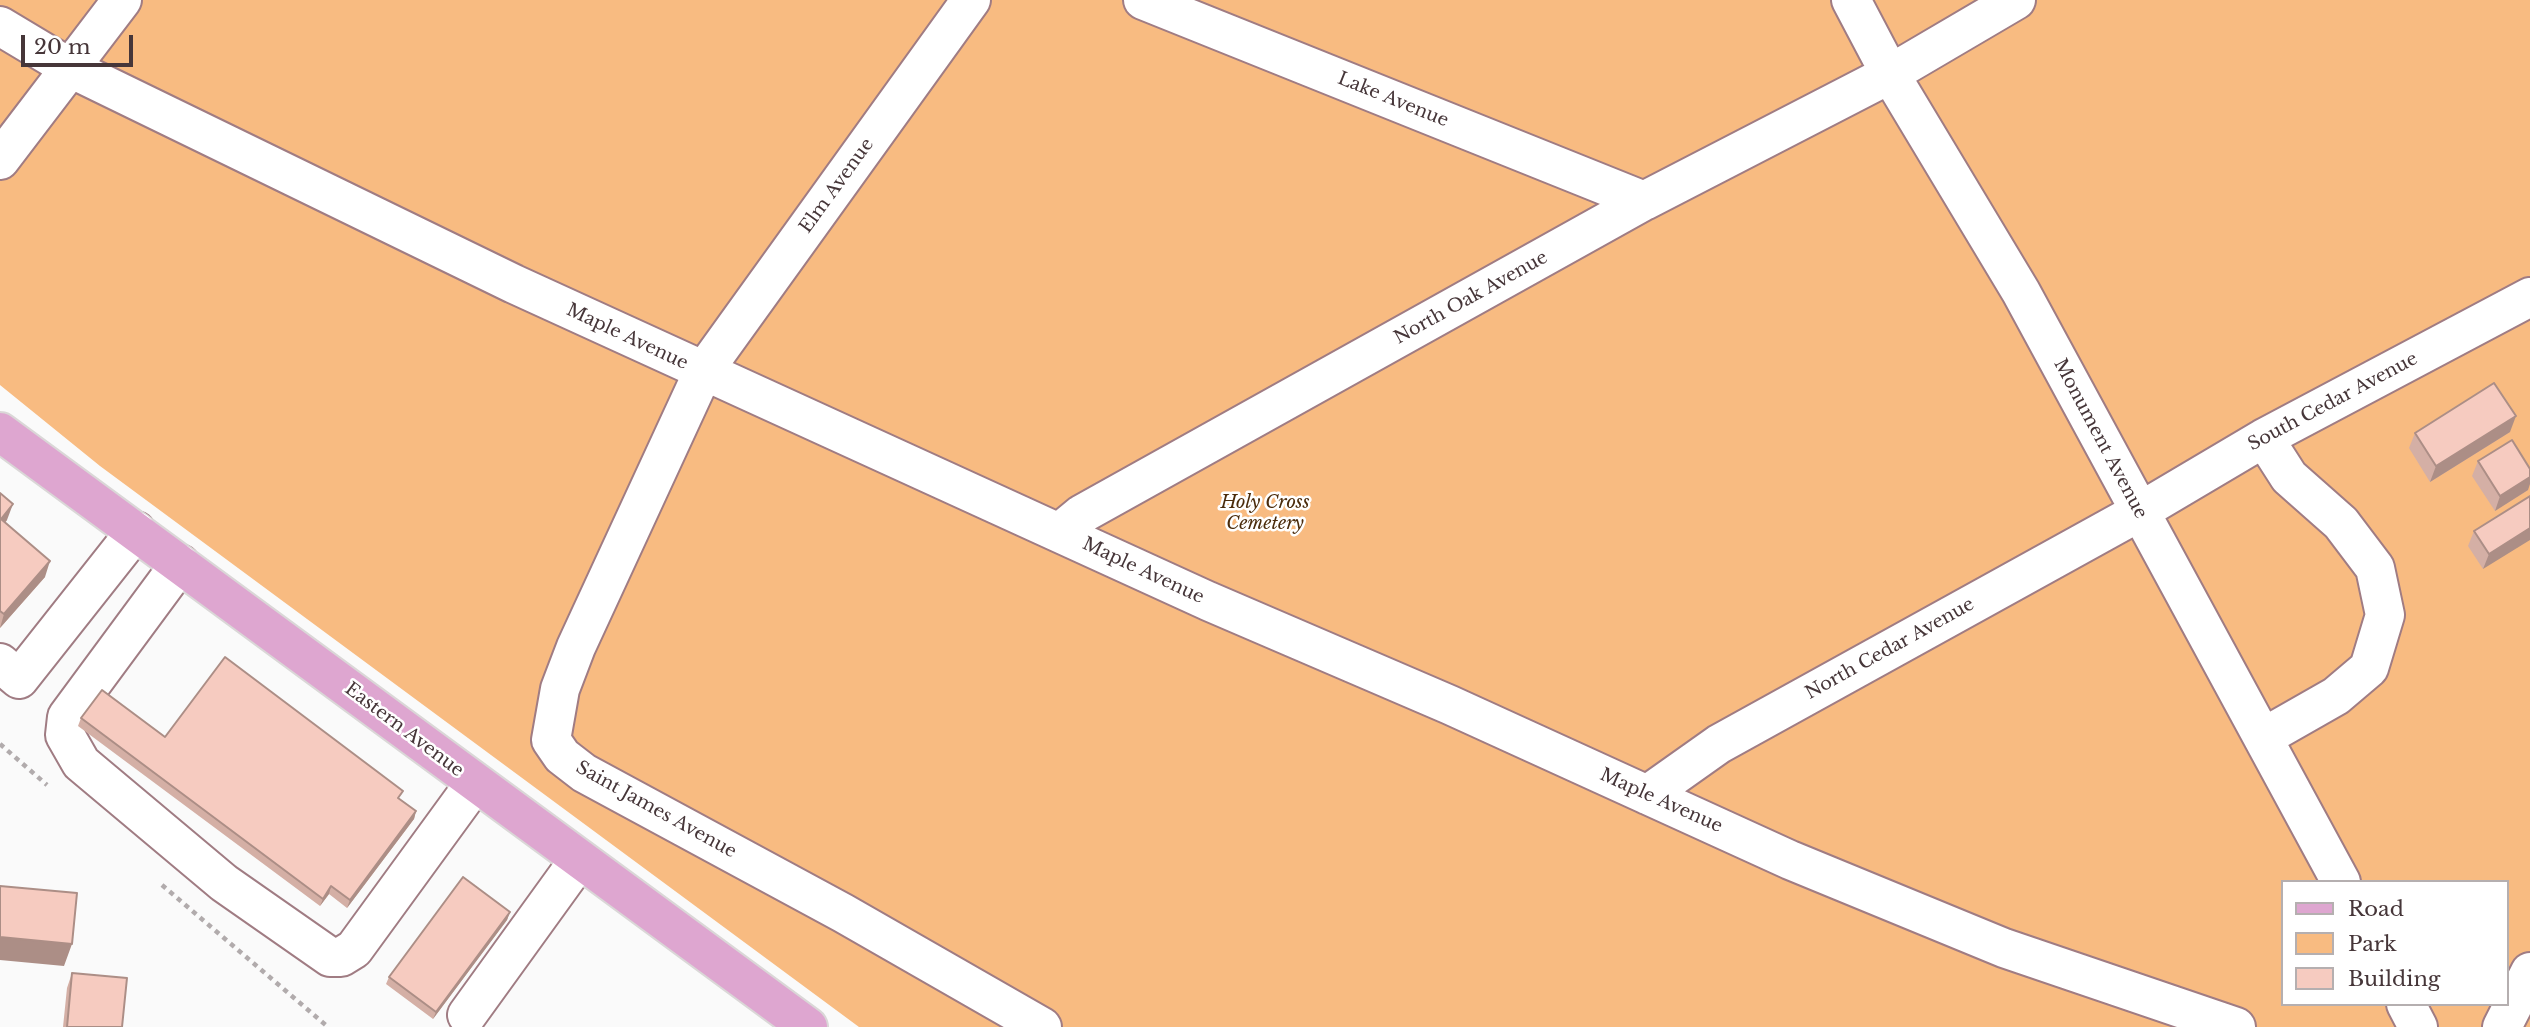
<!DOCTYPE html>
<html>
<head>
<meta charset="utf-8">
<style>
  body { margin:0 }
  #map { position:relative; width:2530px; height:1027px; overflow:hidden; background:#fafafa; font-family:"Libre Baskerville",serif }
  canvas { display:block }
  .legend { position:absolute; left:2281px; top:880px; width:228px; height:126px; box-sizing:border-box; background:#fff; border:2px solid #b5afb0; margin:0; padding:9px 12px; list-style:none; font-size:21px; color:#463639 }
  .legend li { display:flex; align-items:center; gap:14px; height:35px }
  .legend b { width:35px; border:2px solid #b5afb0 }
  .scale { position:absolute; left:21px; top:35px; width:112px; height:32px; box-sizing:border-box; border:4px solid #463639; border-top:0; padding-left:9px; font-size:21px; line-height:24px; white-space:nowrap; color:#463639; -webkit-text-stroke:5px #fff; paint-order:stroke }
</style>
</head>
<body>
<div id="map">
<canvas width="2530" height="1027"></canvas>
<ul class="legend">
<li><b style="height:9px;background:#dea6d0"></b>Road</li>
<li><b style="height:19px;background:#f8bb81"></b>Park</li>
<li><b style="height:19px;background:#f6cbc0"></b>Building</li>
</ul>
<div class="scale">20 m</div>
</div>
<script>
const ctx = document.querySelector('canvas').getContext('2d');
ctx.lineJoin = 'round';
function fill(path, color) { ctx.fillStyle = color; ctx.fill(path, 'evenodd'); }
const shape = rows => new Path2D(rows.map(r => 'M' + r).join(''));
function stroke(path, color, width, dash) { ctx.strokeStyle = color; ctx.lineWidth = width; ctx.lineCap = dash ? 'butt' : 'round'; ctx.setLineDash(dash || []); ctx.stroke(path); }
function write(font, color, halo, rows, align = 'center') {
  ctx.font = font + ' "Libre Baskerville",serif'; ctx.lineWidth = 5; ctx.setLineDash([]); ctx.textBaseline = 'middle'; ctx.strokeStyle = halo; ctx.fillStyle = color; for (const [text, x, y, turn = 0] of rows) {
    ctx.save(); ctx.translate(x, y); ctx.rotate((+turn || 0) * Math.PI / 180); ctx.textAlign = isNaN(turn) ? turn : align; if (halo) ctx.strokeText(text, 0, 0); ctx.fillText(text, 0, 0); ctx.restore();
  }
}
const green = shape([
  [0,0,2530,0,2530,1027,859,1027,100,466,0,385],
  [2283,882,2507,882,2507,1004,2283,1004]
]);
const path = shape([
  [0,744,47,785],
  [162,885,328,1027]
]);
const minor = shape([
  [971,0,703,372,576,647,560,689,551,740,562,756,584,773,843,913,1042,1027],
  [1143,0,1644,201],
  [1851,0,1890,74,2021,292,2341,882],
  [0,26,70,68,514,284,1208,601,1450,705,1790,860,2004,948,2236,1027],
  [0,160,122,0],
  [1059,533,1082,514,1644,201,1890,74,2016,0],
  [180,564,67,717,65,735,81,763,224,883,330,957,341,957,354,949,475,783],
  [0,663,19,679,136,531],
  [2264,737,2336,696,2369,668,2385,615,2375,568,2341,523,2289,477,2264,438],
  [1647,795,1719,744,2139,512,2264,438,2530,297],
  [2406,1004,2418,1027],
  [467,1015,579,860],
  [2502,1027,2530,972]
]);
const major = shape([
  [0,432,808,1027]
]);
const wall = shape([
  [2510,432,2430,482,2409,448,2415,433],
  [2478,461,2528,490,2495,511,2472,476],
  [0,493,7,520,5,523,45,577,0,628],
  [2530,496,2483,569,2468,546,2474,531],
  [81,718,165,737,400,799,416,811,414,819,347,908,329,894,320,906,78,726],
  [510,912,507,920,433,1019,386,984,389,977],
  [72,973,122,1027,63,1027,67,988]
]);
const shadedWall = shape([
  [2516,416,2510,432,2430,482,2436,466],
  [2530,477,2530,484,2528,490,2495,511,2500,496],
  [13,504,7,520,0,528,0,520],
  [2530,528,2530,540,2483,569,2489,554],
  [50,561,45,577,0,628,4,614],
  [416,811,414,819,347,908,350,900],
  [331,886,329,894,320,906,323,899],
  [510,912,507,920,433,1019,436,1012],
  [0,937,72,944,64,966,0,960]
]);
const building = shape([
  [2494,383,2516,416,2436,466,2415,433,2494,383],
  [2512,440,2530,469,2530,477,2500,496,2478,461,2512,440],
  [0,493,13,504,1,519,50,561,4,614,0,611,0,493],
  [2530,496,2530,528,2489,554,2474,531,2530,496],
  [225,657,403,791,398,798,416,811,350,900,331,886,323,899,81,718,102,690,165,737,225,657],
  [463,877,510,912,436,1012,389,977,463,877],
  [0,886,77,893,72,944,0,937,0,886],
  [72,973,127,978,122,1027,67,1027,72,973]
]);
const streetNames = [
  ["Lake Avenue",1393,100,22],
  ["Elm Avenue",837,186,-54],
  ["North Oak Avenue",1471,298,-29],
  ["Maple Avenue",627,337,25],
  ["South Cedar Avenue",2333,402,-28],
  ["Monument Avenue",2100,439,62],
  ["Maple Avenue",1143,571,25],
  ["North Cedar Avenue",1890,649,-29],
  ["Eastern Avenue",404,730,37],
  ["Maple Avenue",1661,801,24],
  ["Saint James Avenue",656,810,29]
];
const parkNames = [
  ["Holy Cross",1265,503],
  ["Cemetery",1265,524]
];
fill(green, '#f8bb81');
stroke(minor, '#a07c83', 42);
stroke(major, '#dad7d7', 42);
stroke(path, '#b1abac', 4.5, [5, 5]);
stroke(minor, '#fff', 38);
stroke(major, '#dea6d0', 38);
fill(wall, '#d4afa5');
fill(shadedWall, '#ac8e86');
fill(building, '#f6cbc0');
stroke(building, '#ac8e86', 2);
write('18px', '#463639', '#fff', streetNames);
write('italic 18px', '#4b2c0c', '#fff', parkNames);
</script>
</body>
</html>
